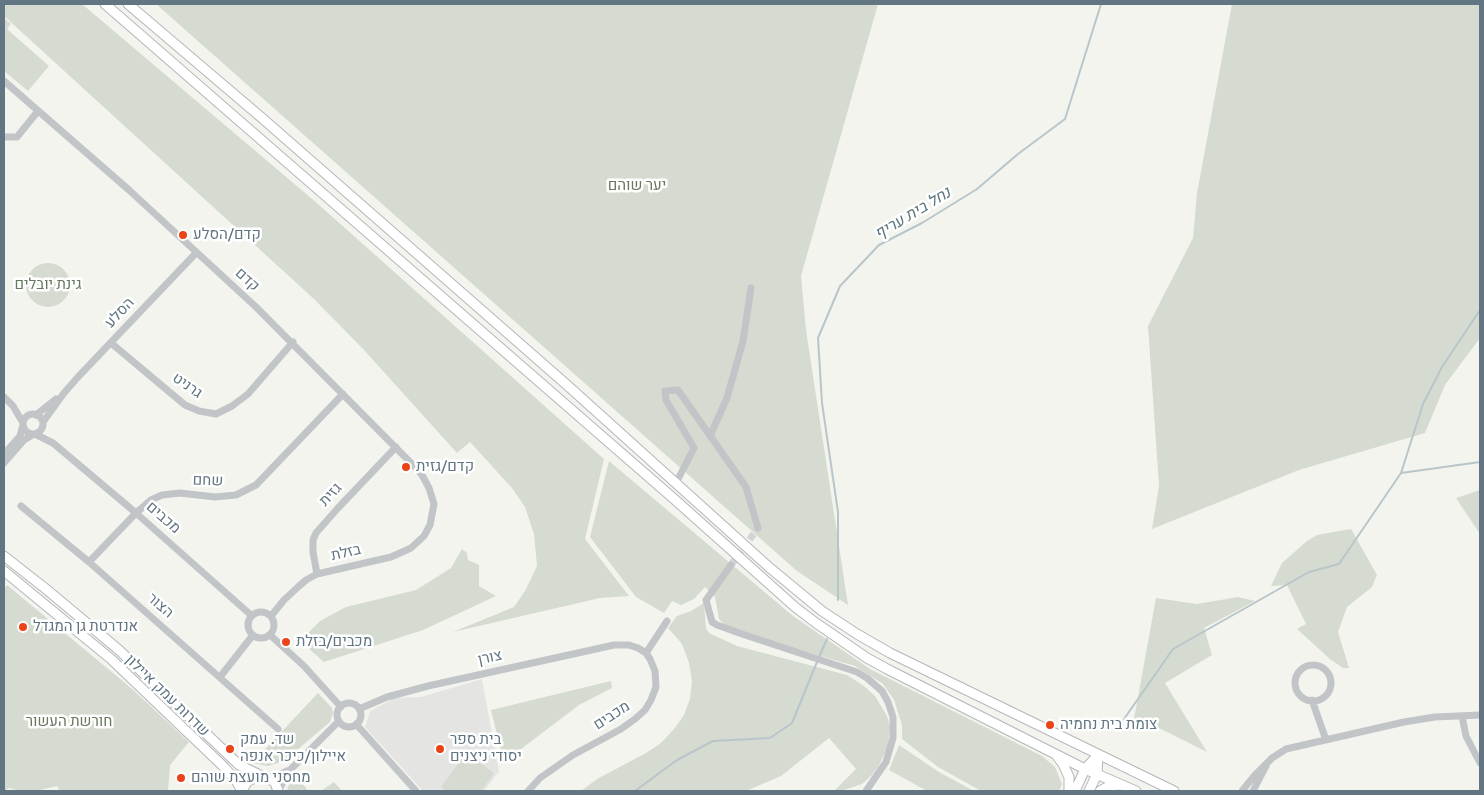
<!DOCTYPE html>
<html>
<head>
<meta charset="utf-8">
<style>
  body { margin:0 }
  #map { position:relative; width:1484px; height:795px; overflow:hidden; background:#f4f4ef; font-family:Signika,sans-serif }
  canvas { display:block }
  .frame { position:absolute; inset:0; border:5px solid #617582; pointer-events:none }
</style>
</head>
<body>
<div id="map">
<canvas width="1484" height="795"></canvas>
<div class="frame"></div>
</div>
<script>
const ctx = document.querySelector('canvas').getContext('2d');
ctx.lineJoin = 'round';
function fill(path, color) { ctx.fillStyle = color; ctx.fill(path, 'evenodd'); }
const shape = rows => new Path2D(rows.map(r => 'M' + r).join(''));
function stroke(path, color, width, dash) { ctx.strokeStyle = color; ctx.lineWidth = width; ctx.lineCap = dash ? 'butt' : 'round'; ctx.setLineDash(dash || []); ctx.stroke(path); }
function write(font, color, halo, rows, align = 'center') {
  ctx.font = font + ' Signika,Heebo,sans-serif'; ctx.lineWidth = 5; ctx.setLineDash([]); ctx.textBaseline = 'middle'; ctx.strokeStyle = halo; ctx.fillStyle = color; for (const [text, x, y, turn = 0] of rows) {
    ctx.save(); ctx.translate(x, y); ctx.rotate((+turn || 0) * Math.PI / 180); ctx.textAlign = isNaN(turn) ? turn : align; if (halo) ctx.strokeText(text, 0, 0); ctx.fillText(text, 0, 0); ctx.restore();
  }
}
const built = shape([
  [482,679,499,771,484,791,423,791,365,727,370,711,395,698,421,697]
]);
const green = shape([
  [4,4,82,4,318,204,604,459,585,539,629,596,600,598,453,632,514,607,525,591,537,566,534,534,525,507,512,488,470,442,457,453,364,350,314,299,4,16],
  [156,4,878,4,801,276,806,330,848,605,797,571],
  [1232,4,1480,4,1480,338,1445,385,1425,433,1299,470,1152,529,1159,486,1148,326,1193,238,1197,193],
  [4,18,11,24,7,29,49,66,28,91,4,71],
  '26 285a22 22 0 1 1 44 0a22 22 0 1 1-44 0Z',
  [609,461,793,616,870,669,1042,756,1055,767,1062,784,1059,791,981,791,938,767,902,739,902,725,894,700,883,684,855,666,728,629,719,619,715,597,705,587,694,599,681,605,672,601,664,613,636,597,590,537],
  [1480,490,1480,534,1456,498],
  [1351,529,1377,575,1372,587,1347,607,1338,632,1349,668,1343,668,1330,659,1297,629,1306,624,1287,585,1271,586,1282,563,1307,541,1317,535],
  [462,549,467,553,468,560,479,565,479,586,496,596,423,630,324,662,300,641,320,621,346,607,416,590,451,568],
  [7,585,131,688,189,742,170,765,168,791,60,791,57,786,36,791,20,791,9,788,4,791,4,589],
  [1238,597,1255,601,1204,628,1212,655,1165,683,1207,752,1153,725,1134,719,1156,598,1197,604],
  [704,603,706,628,709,633,737,646,847,675,864,686,875,696,887,716,890,727,888,747,878,767,871,776,862,784,850,788,840,791,835,790,856,769,829,738,781,776,746,791,581,791,597,779,646,753,661,743,674,729,684,715,690,699,692,681,689,663,682,644,668,628,677,616,691,611],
  [611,681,612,688,579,705,504,762,491,710],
  [318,693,332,708,333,713,330,722,284,761,268,766,252,763],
  [899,745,939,772,974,791,927,791,889,770],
  [466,753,494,773,481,791,446,791,441,787],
  [295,773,308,791,287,791,290,781],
  [334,782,342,791,321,791]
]);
const stream = shape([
  [1401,473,1480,462],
  [838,600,838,512,822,403,818,338,840,286,879,245,922,223,977,189,1018,154,1065,119,1101,4],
  [819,657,827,639],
  [1124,719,1173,649,1309,572,1339,564,1401,473,1423,404,1442,367,1480,310],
  [635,791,677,760,713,741,770,738,792,723,817,662]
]);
const minorTunnel = shape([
  [731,565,758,528]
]);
const minor = shape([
  [4,81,129,190,256,307,413,465,422,475,429,488,434,504,430,525,424,536,411,548,391,557,317,574,306,580,298,587,284,600,271,616],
  [4,137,17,137,38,111],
  [111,343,185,405,199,411,216,414,232,406,248,394,293,342],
  [4,397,13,406,23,423],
  '23 424a10 10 0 1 1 20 0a10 10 0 1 1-20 0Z',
  [36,415,56,399],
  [43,422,64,393,78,377,196,253],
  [35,434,53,443,136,513,252,616],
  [710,436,727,398,743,341,751,288],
  [4,454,20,436,23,425],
  [4,463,24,440,34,434],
  [676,483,694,448,666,400,665,391,678,390,746,487,758,528],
  [21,506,89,562,278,729],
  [89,562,136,513,151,500,162,495,180,493,215,497,236,495,256,485,343,394],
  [731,565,706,600,712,622,717,625,742,634,857,672,867,678,882,691,888,702,893,717,893,738,886,762,866,791],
  [317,574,313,552,313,540,316,533,338,508,396,447],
  '248 625a13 13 0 1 1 26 0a13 13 0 1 1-26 0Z',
  [270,635,304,666,341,707],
  [646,653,667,621],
  '1295 683a18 18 0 1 1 36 0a18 18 0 1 1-36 0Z',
  [220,677,253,635],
  [1312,700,1326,740],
  '337 715a12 12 0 1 1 24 0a12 12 0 1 1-24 0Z',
  [359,709,387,697,428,686,614,645,629,645,638,648,646,653,650,659,655,671,656,687,651,700,645,710,635,719,621,729,573,755,540,778,528,791],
  [1462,716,1466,736,1480,763],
  [356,724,416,791],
  [265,777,276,776,287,771],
  [278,791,290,770,339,721],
  [1242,791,1255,775,1272,758,1286,749,1404,722,1435,717,1480,715],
  [1253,791,1266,766]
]);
const major = shape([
  [105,4,673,498,795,607,816,623,867,658,887,669,1085,769,1136,791],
  [128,4,262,118,567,385,770,568,822,611,857,634,890,653,1174,791],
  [4,556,46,589,119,650,239,765,262,776],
  [4,571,111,659,224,767,237,782,242,791],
  [1057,756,1063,764,1069,777,1069,791],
  [242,791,247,782,258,776,270,779,275,783,278,791],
  [1075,791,1085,769,1098,755],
  [1089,791,1097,774,1098,755],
  [1100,791,1109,786,1121,785]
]);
const markers = [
  [183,235,5,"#ec4217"],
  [406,467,5,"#ec4217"],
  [23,627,5,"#ec4217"],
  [286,642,5,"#ec4217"],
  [1050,725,5,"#ec4217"],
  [230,749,5,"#ec4217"],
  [440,749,5,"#ec4217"],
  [181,778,5,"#ec4217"]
];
const parkNames = [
  ["יער שוהם",637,186],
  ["גינת יובלים",48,285],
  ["חורשת העשור",69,722]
];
const poiNames = [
  ["קדם/הסלע",193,235],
  ["קדם/גזית",416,467],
  ["אנדרטת גן המגדל",33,627],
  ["מכבים/בזלת",296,642],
  ["צומת בית נחמיה",1060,725],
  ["שד. עמק",240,740],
  ["איילון/כיכר אנפה",240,757],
  ["בית ספר",450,740],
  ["יסודי ניצנים",450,757],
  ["מחסני מועצת שוהם",191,778]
];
const streetNames = [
  ["קדם",247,280,42],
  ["הסלע",120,313,-47],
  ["גרניט",187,386,35],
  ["שחם",208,481,2],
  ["גזית",331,495,-47],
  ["מכבים",163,518,41],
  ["בזלת",346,553,-13],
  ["הצור",160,606,41],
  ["צורן",490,658,-12],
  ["שדרות עמק איילון",167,696,44],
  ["מכבים",612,716,-33]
];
const waterNames = [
  ["נחל בית עריף",913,214,-31]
];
fill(built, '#e4e5e3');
fill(green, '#d5dbd0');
stroke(stream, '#b8c6ca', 2);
stroke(minorTunnel, '#cfd4d4', 7, [7, 3.5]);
stroke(major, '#b2b7ba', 11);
stroke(minor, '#c1c5c8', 7);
stroke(major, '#fff', 9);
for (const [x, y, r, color] of markers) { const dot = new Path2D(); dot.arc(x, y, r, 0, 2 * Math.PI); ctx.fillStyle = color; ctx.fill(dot); stroke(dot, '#fff', 2); }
write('15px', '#667960', '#fff', parkNames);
write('15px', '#617582', '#fff', poiNames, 'left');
write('15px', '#617582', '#fff', streetNames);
write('italic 16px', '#5c7780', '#fff', waterNames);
</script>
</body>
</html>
